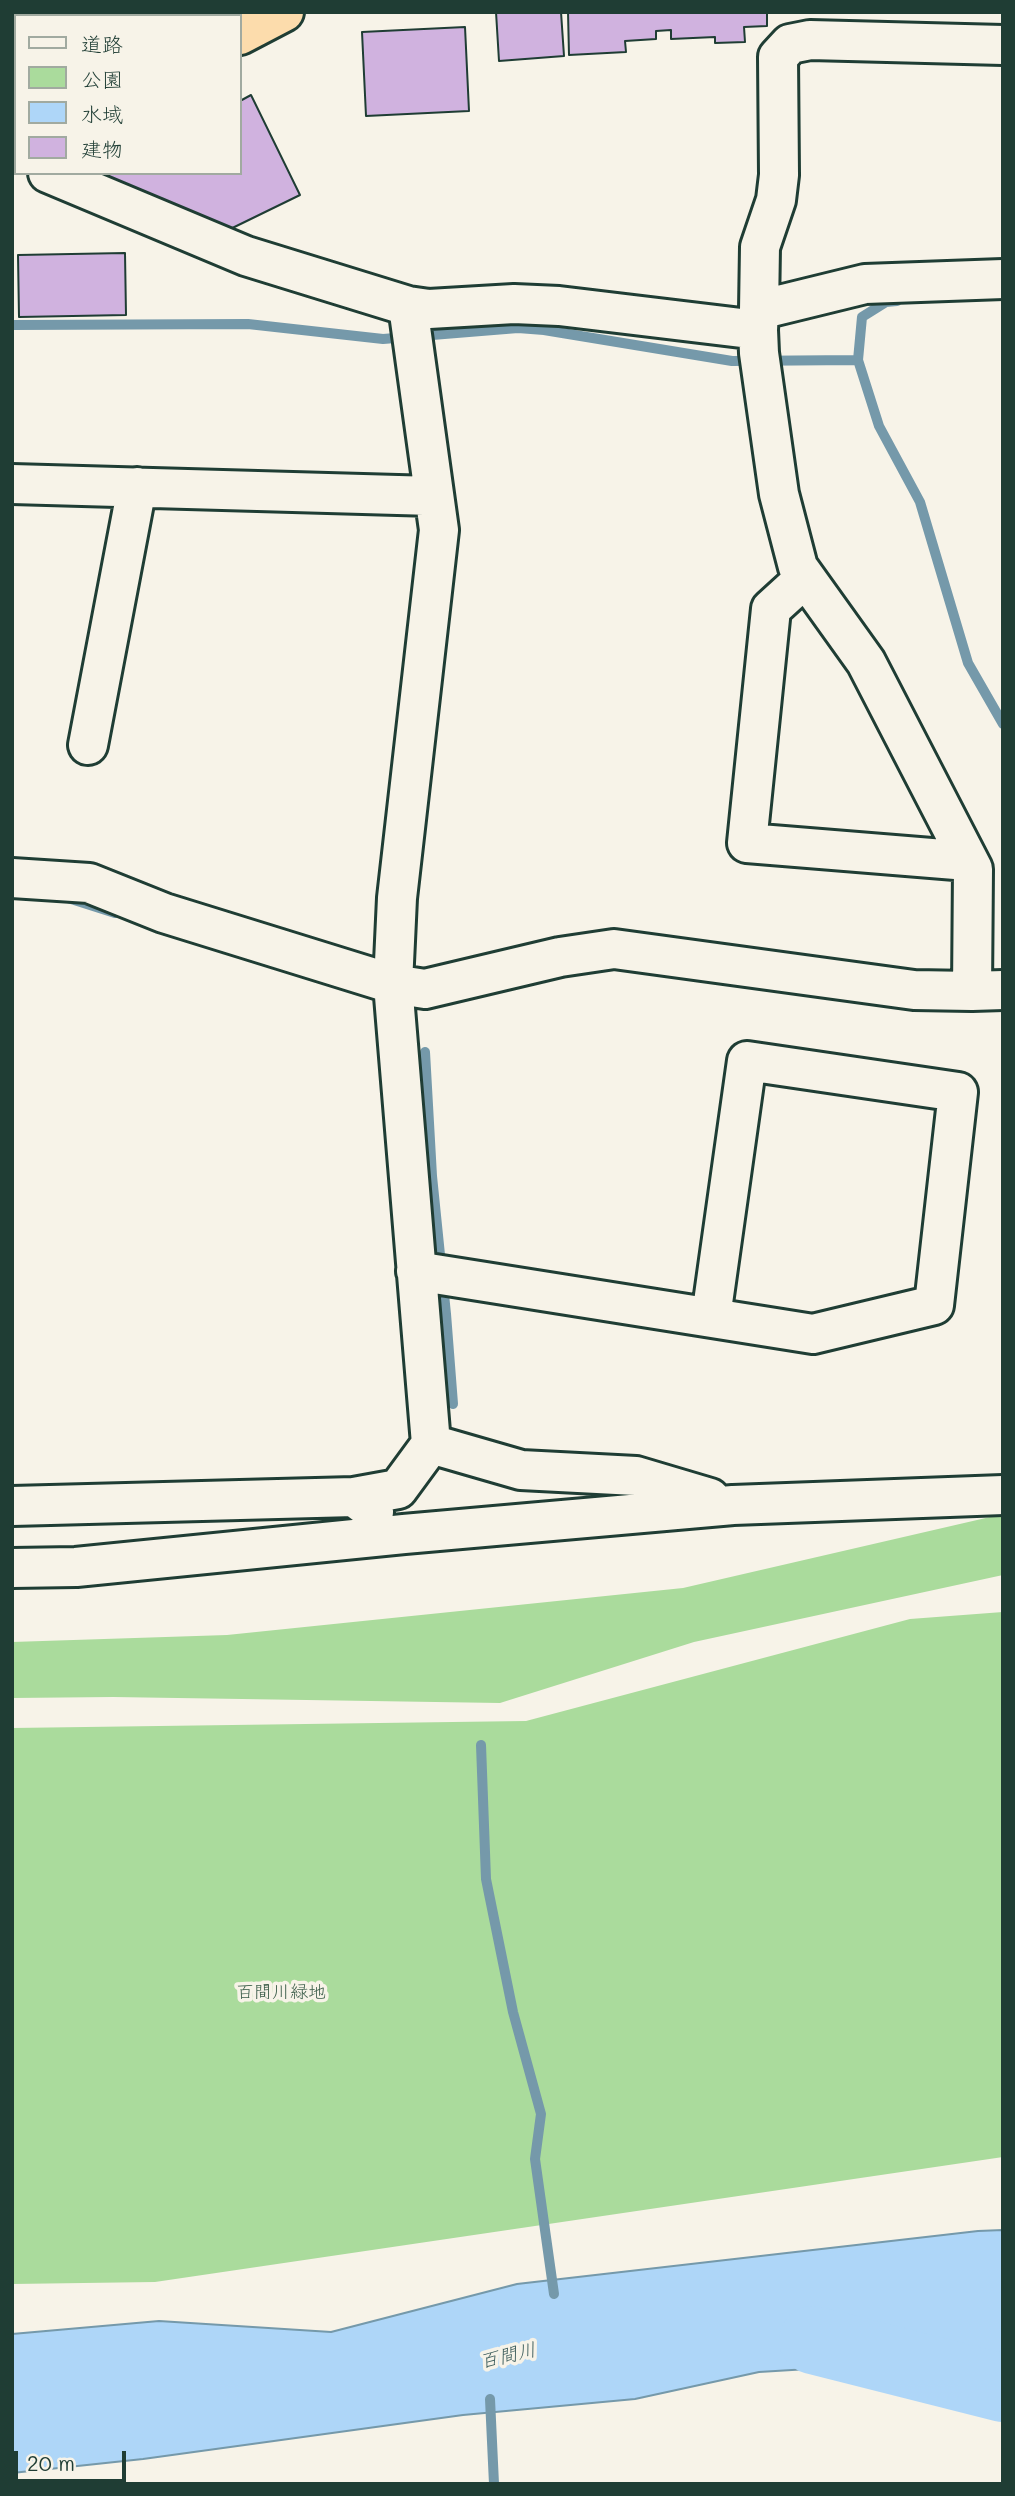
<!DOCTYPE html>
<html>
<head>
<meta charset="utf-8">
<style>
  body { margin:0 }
  #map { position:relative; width:1015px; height:2496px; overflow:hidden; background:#f7f3e8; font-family:Mali,"Klee One",sans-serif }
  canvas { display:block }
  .frame { position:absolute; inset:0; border:14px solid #1f3d34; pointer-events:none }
  .legend { position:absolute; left:14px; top:14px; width:228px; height:161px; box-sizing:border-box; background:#f7f3e8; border:2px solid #a1aaa0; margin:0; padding:9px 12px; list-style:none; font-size:21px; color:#1f3d34 }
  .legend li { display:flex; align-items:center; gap:14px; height:35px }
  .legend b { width:35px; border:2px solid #a1aaa0 }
  .scale { position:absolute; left:14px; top:2451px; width:112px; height:32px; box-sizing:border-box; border:4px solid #1f3d34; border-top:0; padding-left:9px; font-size:21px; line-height:24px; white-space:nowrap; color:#1f3d34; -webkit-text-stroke:5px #f7f3e8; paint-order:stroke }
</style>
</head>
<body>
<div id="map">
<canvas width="1015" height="2496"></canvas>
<div class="frame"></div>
<ul class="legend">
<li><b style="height:9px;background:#f7f3e8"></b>道路</li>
<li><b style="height:19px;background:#aadb9c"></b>公園</li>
<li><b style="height:19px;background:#aed6f8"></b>水域</li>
<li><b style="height:19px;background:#d0b2df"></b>建物</li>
</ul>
<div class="scale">20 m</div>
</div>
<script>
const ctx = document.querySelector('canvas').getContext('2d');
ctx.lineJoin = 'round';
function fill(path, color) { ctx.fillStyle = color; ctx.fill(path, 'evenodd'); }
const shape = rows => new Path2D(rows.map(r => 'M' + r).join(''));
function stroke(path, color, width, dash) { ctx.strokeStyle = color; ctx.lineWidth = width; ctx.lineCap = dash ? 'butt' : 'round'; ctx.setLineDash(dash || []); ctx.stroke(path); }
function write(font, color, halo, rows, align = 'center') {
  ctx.font = font + ' Mali,"Klee One",sans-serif'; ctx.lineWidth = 7; ctx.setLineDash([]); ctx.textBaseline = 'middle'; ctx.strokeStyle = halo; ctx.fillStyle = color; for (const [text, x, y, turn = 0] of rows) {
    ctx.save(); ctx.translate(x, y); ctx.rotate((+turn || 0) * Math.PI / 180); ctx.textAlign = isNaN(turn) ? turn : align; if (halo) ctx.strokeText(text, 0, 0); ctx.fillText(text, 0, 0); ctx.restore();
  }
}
const green = shape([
  [1003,1514,1003,1575,694,1642,500,1703,113,1697,12,1698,12,1642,227,1635,683,1588],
  [1003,1612,1003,2157,155,2282,12,2284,12,1728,526,1721,910,1619]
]);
const water = shape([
  [1003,2230,1003,2411,924,2362,759,2372,635,2399,463,2415,143,2459,12,2473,12,2334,159,2321,331,2332,517,2284,978,2231,1003,2230]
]);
const stream = shape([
  [897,301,886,302,862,317,858,360,879,426,920,502,968,663,1003,724],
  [12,325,248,324,383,339,518,328,544,330,732,361,858,360],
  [68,898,115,913],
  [425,1052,432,1176,446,1314,453,1404],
  [481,1745,486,1879,513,2012,541,2114,535,2159,554,2294],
  [490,2399,494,2484]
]);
const river = shape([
  [813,2340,1003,2388]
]);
const building = shape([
  [496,12,561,12,564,56,499,61,496,12],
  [568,12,767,12,767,26,744,27,745,42,715,43,715,37,671,39,671,30,656,31,656,39,625,41,626,52,569,55,568,12],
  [465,27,469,111,366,116,362,32,465,27],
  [251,95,300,195,218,235,114,187,107,173,240,173,240,101,251,95],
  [125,253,126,315,19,317,18,255,125,253]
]);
const minor = shape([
  [48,173,246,256,408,306,429,309,514,304,559,306,758,330,759,310,865,284,1003,279],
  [408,306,439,530,397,898,393,984,431,1444],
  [759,310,760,247,776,200,779,175,778,57,790,44,810,40,1003,45],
  [758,330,759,353,779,494,798,567,866,662,973,869,972,991,1003,990],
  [12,484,433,496],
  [805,578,771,609,747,843,968,861],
  [88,745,137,487],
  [12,878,89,883,164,913,393,984,425,989,560,957,614,949,914,990,972,991],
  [416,1271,813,1334,934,1305,958,1092,747,1061,711,1317],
  [354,1497,398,1489,431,1444,521,1470,636,1476,710,1498],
  [12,1506,354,1497,374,1512],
  [12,1568,76,1567,404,1534,733,1505,1003,1495]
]);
const highway = shape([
  [240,35,284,12],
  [12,147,16,146]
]);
const parkNames = [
  ["百間川緑地",281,1992]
];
const waterNames = [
  ["百間川",508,2356,-13]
];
fill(green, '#aadb9c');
fill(water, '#aed6f8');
stroke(water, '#7599aa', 2);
stroke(stream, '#7599aa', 10);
stroke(river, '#aed6f8', 68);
fill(building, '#d0b2df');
stroke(building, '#1f3d34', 2);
stroke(minor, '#1f3d34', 44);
stroke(highway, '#1f3d34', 44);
stroke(minor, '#f7f3e8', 38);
stroke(highway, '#fcdcac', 38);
write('18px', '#3b5d49', '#f7f3e8', parkNames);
write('italic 19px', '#3c5c5b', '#f7f3e8', waterNames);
</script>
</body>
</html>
